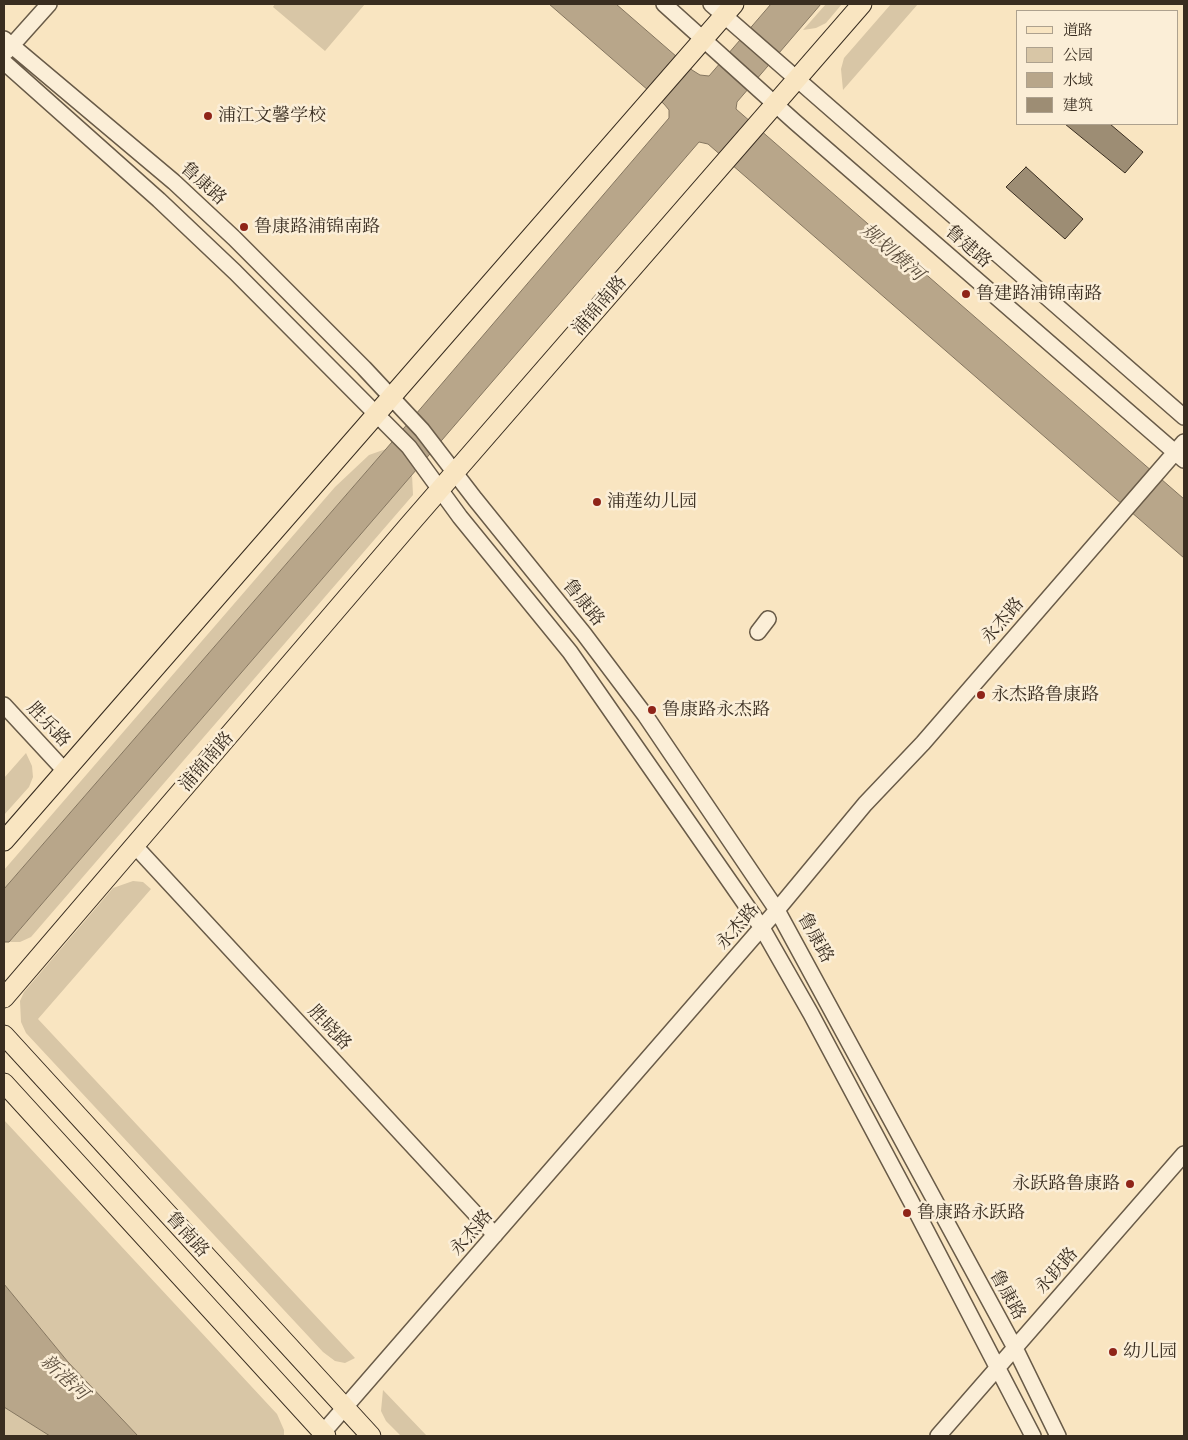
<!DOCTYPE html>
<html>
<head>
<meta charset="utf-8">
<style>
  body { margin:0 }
  #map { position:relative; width:1188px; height:1440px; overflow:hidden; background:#f9e5c1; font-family:"Old Standard TT","Noto Serif SC",serif }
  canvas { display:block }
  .frame { position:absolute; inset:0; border:5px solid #392d20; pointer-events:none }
  .legend { position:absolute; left:1016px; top:10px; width:162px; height:115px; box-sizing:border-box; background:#fbeed7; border:1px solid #ada18e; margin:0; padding:6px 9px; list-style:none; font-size:15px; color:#392d20 }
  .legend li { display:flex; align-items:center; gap:10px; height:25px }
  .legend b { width:25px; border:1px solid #ada18e }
</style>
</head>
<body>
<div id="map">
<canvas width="1188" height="1440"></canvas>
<div class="frame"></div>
<ul class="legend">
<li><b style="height:6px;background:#f9e5c1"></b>道路</li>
<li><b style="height:14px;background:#d8c6a6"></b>公园</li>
<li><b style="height:14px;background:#b8a68a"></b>水域</li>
<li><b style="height:14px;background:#9d8d74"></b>建筑</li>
</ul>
</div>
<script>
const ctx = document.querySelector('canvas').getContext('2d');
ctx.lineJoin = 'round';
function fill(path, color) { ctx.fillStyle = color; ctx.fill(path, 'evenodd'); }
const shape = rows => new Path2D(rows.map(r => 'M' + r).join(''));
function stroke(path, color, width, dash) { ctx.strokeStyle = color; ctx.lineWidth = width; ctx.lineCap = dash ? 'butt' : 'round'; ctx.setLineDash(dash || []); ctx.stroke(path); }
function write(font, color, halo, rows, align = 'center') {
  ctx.font = font + ' "Old Standard TT","Noto Serif SC",serif'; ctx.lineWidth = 5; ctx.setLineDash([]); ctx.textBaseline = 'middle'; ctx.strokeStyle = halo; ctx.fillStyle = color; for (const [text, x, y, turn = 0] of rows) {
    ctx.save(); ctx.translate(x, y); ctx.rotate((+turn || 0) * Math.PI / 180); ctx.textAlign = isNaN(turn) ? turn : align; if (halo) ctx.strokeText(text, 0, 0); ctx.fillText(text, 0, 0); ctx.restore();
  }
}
const green = shape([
  [275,4,365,4,325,51,273,7],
  [826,4,842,4,826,23,816,28,803,30],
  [891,4,918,4,843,90,841,69,844,58],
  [386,449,4,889,4,870,335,487,369,455],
  [412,474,413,495,31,937,20,942,9,942],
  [26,753,32,766,33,777,29,787,4,815,4,778],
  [133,881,143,882,151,889,38,1019,355,1358,345,1363,335,1361,323,1352,26,1033,21,1022,20,1001,24,992,113,888],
  [4,1120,277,1414,284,1430,284,1436,138,1436,68,1362,4,1284],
  [383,1390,427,1436,401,1436,386,1421,381,1411],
  [4,1407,18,1415,50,1436,4,1436]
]);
const water = shape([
  [549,4,616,4,692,70,700,75,709,76,771,4,821,4,737,102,736,109,1184,499,1184,558,708,144,699,142,9,942,4,942,4,889,386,449,669,118,669,110,664,104,549,4],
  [4,1284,68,1362,138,1436,50,1436,4,1407,4,1284]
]);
const building = shape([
  [1065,124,1110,124,1143,152,1125,173,1065,124],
  [1026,167,1083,219,1065,239,1006,187,1026,167]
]);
const minor = shape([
  [664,4,795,122,1184,460],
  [711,4,1184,417],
  [4,39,174,182,234,238,364,368,422,430,475,499,584,634,645,715,777,910,1015,1348,1058,1436],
  [6,52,49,4],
  [4,62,159,200,235,272,409,447,460,517,570,652,762,928,811,1014,915,1209,1033,1436],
  [758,632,768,619],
  [4,705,65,771],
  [135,846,495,1235],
  [320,1436,777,910,865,804,923,743,1184,442],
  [938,1436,1184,1154]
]);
const major = shape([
  [4,841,734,4],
  [4,998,409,525,862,4],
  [4,1035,371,1436],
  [4,1083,326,1436]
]);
const markers = [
  [208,116,5,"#8f2418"],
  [244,227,5,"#8f2418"],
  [966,294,5,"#8f2418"],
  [597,502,5,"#8f2418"],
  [981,695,5,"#8f2418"],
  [652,710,5,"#8f2418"],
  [1130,1184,5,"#8f2418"],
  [907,1213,5,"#8f2418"],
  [1113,1352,5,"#8f2418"]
];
const poiNames = [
  ["浦江文馨学校",218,116],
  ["鲁康路浦锦南路",254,227],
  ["鲁建路浦锦南路",976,294],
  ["浦莲幼儿园",607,502],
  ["永杰路鲁康路",991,695],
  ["鲁康路永杰路",662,710],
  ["永跃路鲁康路",1120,1184,"right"],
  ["鲁康路永跃路",917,1213],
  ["幼儿园",1123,1352]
];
const streetNames = [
  ["鲁康路",203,184,42],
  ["鲁建路",968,247,41],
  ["浦锦南路",600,306,-49],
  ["鲁康路",583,603,51],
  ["永杰路",1003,621,-49],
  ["胜乐路",48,725,47],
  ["浦锦南路",207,762,-49],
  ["永杰路",738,927,-49],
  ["鲁康路",815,938,61],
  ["胜晓路",329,1028,47],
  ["永杰路",472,1233,-49],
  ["鲁南路",187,1235,48],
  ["永跃路",1057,1271,-49],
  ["鲁康路",1007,1295,61]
];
const waterNames = [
  ["规划横河",892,253,41],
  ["新港河",64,1378,43]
];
fill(green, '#d8c6a6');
fill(water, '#b8a68a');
stroke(water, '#857660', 1);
fill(building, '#9d8d74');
stroke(building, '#392d20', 1);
stroke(minor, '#695b48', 18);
stroke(major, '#392d20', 21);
stroke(minor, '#fbeed7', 15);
stroke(major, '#f9e5c1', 19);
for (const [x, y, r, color] of markers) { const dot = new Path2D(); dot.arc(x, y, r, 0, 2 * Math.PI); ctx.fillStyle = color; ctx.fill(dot); stroke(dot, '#fbeed7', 2); }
write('18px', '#392d20', '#fbeed7', poiNames, 'left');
write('18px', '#392d20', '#fbeed7', streetNames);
write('italic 19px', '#5f5140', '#fbeed7', waterNames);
</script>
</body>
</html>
